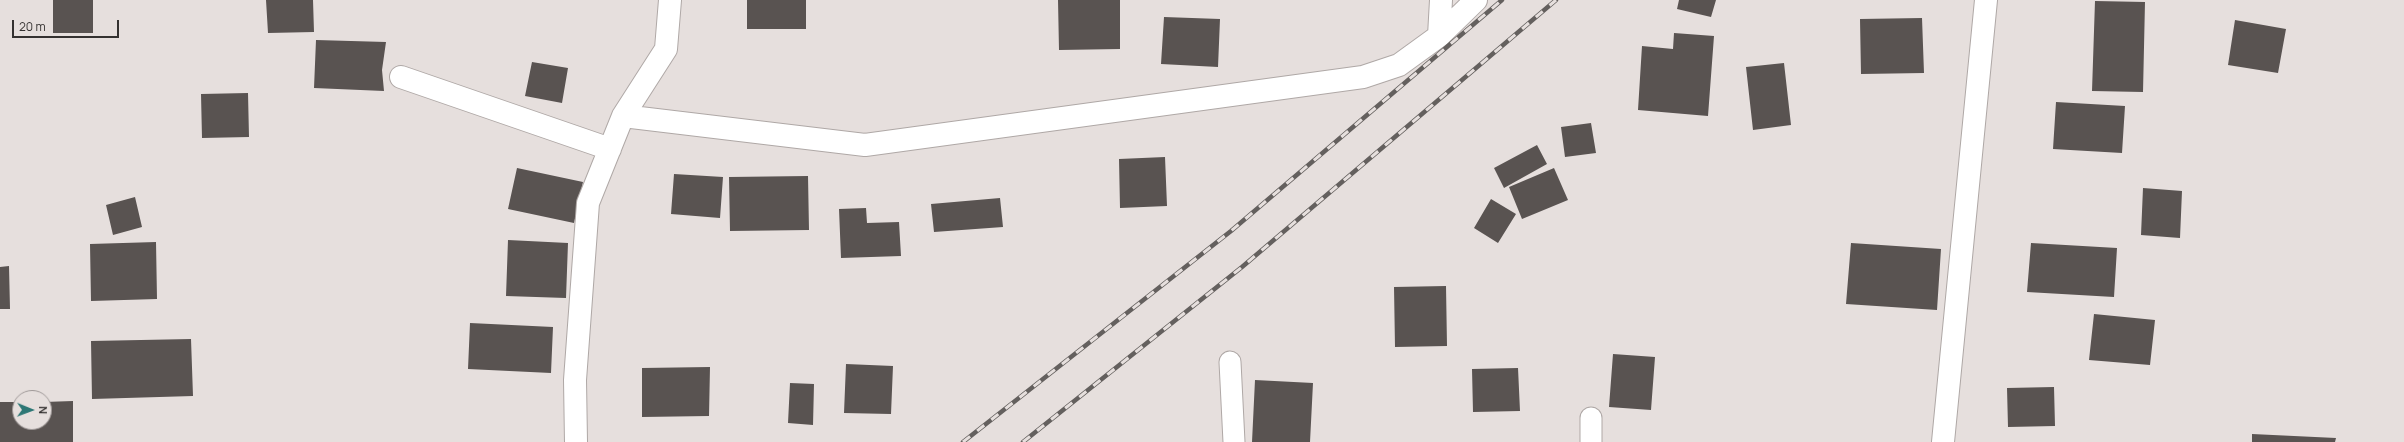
<!DOCTYPE html>
<html>
<head>
<meta charset="utf-8">
<style>
  body { margin:0 }
  #map { position:relative; width:2404px; height:442px; overflow:hidden; background:#e6dfdd; font-family:Manrope,sans-serif }
  canvas { display:block }
  .north { position:absolute; left:12px; top:390px; width:40px; height:40px; box-sizing:border-box; background:#e6dfdd; border:1px solid #9f9998; border-radius:50%; rotate:91deg; font-size:11px; font-weight:700; line-height:16px; text-align:center; color:#343130 }
  .north::after { content:''; display:block; margin:auto; width:14px; height:18px; background:#2d7775; clip-path:polygon(50% 0,100% 100%,50% 72%,0 100%) }
  .scale { position:absolute; left:12px; top:20px; width:107px; height:18px; box-sizing:border-box; border:2px solid #343130; border-top:0; padding-left:5px; font-size:12px; line-height:14px; white-space:nowrap; color:#343130; -webkit-text-stroke:3px #e6dfdd; paint-order:stroke }
</style>
</head>
<body>
<div id="map">
<canvas width="2404" height="442"></canvas>
<div class="north">N</div>
<div class="scale">20 m</div>
</div>
<script>
const ctx = document.querySelector('canvas').getContext('2d');
ctx.lineJoin = 'round';
function fill(path, color) { ctx.fillStyle = color; ctx.fill(path, 'evenodd'); }
const shape = rows => new Path2D(rows.map(r => 'M' + r).join(''));
function stroke(path, color, width, dash) { ctx.strokeStyle = color; ctx.lineWidth = width; ctx.lineCap = dash ? 'butt' : 'round'; ctx.setLineDash(dash || []); ctx.stroke(path); }
const building = shape([
  [53,0,93,0,93,33,53,33],
  [266,0,313,0,314,32,268,33],
  [747,0,806,0,806,29,747,29],
  [1058,0,1120,0,1120,49,1059,50],
  [1679,0,1716,0,1711,17,1677,9],
  [2095,1,2145,2,2143,92,2092,91],
  [1164,17,1220,19,1218,67,1161,64],
  [1922,18,1924,73,1861,74,1860,19],
  [2235,20,2286,29,2278,73,2228,65],
  [1674,33,1714,36,1708,116,1638,110,1642,46,1673,49],
  [316,40,386,42,382,70,384,91,314,88],
  [532,62,568,68,562,103,525,96],
  [1784,63,1791,125,1753,130,1746,67],
  [248,93,249,137,202,138,201,94],
  [2056,102,2125,106,2122,153,2053,149],
  [1591,123,1596,153,1565,157,1561,127],
  [1537,145,1547,164,1504,188,1494,168],
  [1165,157,1167,206,1120,208,1119,159],
  [517,168,583,182,574,223,508,209],
  [1554,168,1568,200,1522,219,1509,187],
  [674,174,723,177,720,218,671,214],
  [808,176,809,230,730,231,729,177],
  [2143,188,2182,191,2180,238,2141,235],
  [135,197,142,227,113,235,106,205],
  [1000,198,1003,227,934,232,931,204],
  [1491,199,1516,214,1498,243,1474,228],
  [866,208,867,223,899,222,901,256,841,258,839,209],
  [508,240,568,243,566,298,506,296],
  [156,242,157,299,91,301,90,244],
  [1851,243,1941,249,1937,310,1846,304],
  [2031,243,2117,248,2114,297,2027,292],
  [9,266,10,309,0,309,0,267],
  [1446,286,1447,346,1395,347,1394,287],
  [2094,314,2155,320,2150,365,2089,360],
  [470,323,553,327,551,373,468,369],
  [191,339,193,396,92,399,91,341],
  [1613,354,1655,357,1651,410,1609,407],
  [846,364,893,366,891,414,844,413],
  [710,367,709,416,642,417,642,368],
  [1518,368,1520,411,1473,412,1472,369],
  [1255,380,1313,383,1310,442,1252,442],
  [790,383,814,384,813,425,788,423],
  [2054,387,2055,426,2008,427,2007,388],
  [73,401,73,442,0,442,0,402,20,402,20,422,44,422,44,402],
  [2252,434,2336,438,2335,442,2252,442]
]);
const lane = shape([
  [1230,362,1234,442],
  [1591,442,1591,418]
]);
const street = shape([
  [1439,36,1476,0],
  [401,77,610,149],
  [623,116,865,145,1363,77,1399,65,1439,36,1441,0],
  [576,442,575,380,588,203,623,116,666,49,670,0],
  [1943,442,1986,0]
]);
const rail = shape([
  [963,442,1231,231,1502,0],
  [1023,442,1242,267,1556,0]
]);
fill(building, '#595351');
stroke(lane, '#afa8a6', 23);
stroke(street, '#afa8a6', 24);
stroke(lane, '#fff', 21);
stroke(street, '#fff', 22);
stroke(rail, '#64605e', 4.5);
stroke(rail, '#e6dfdd', 3, [9]);
</script>
</body>
</html>
